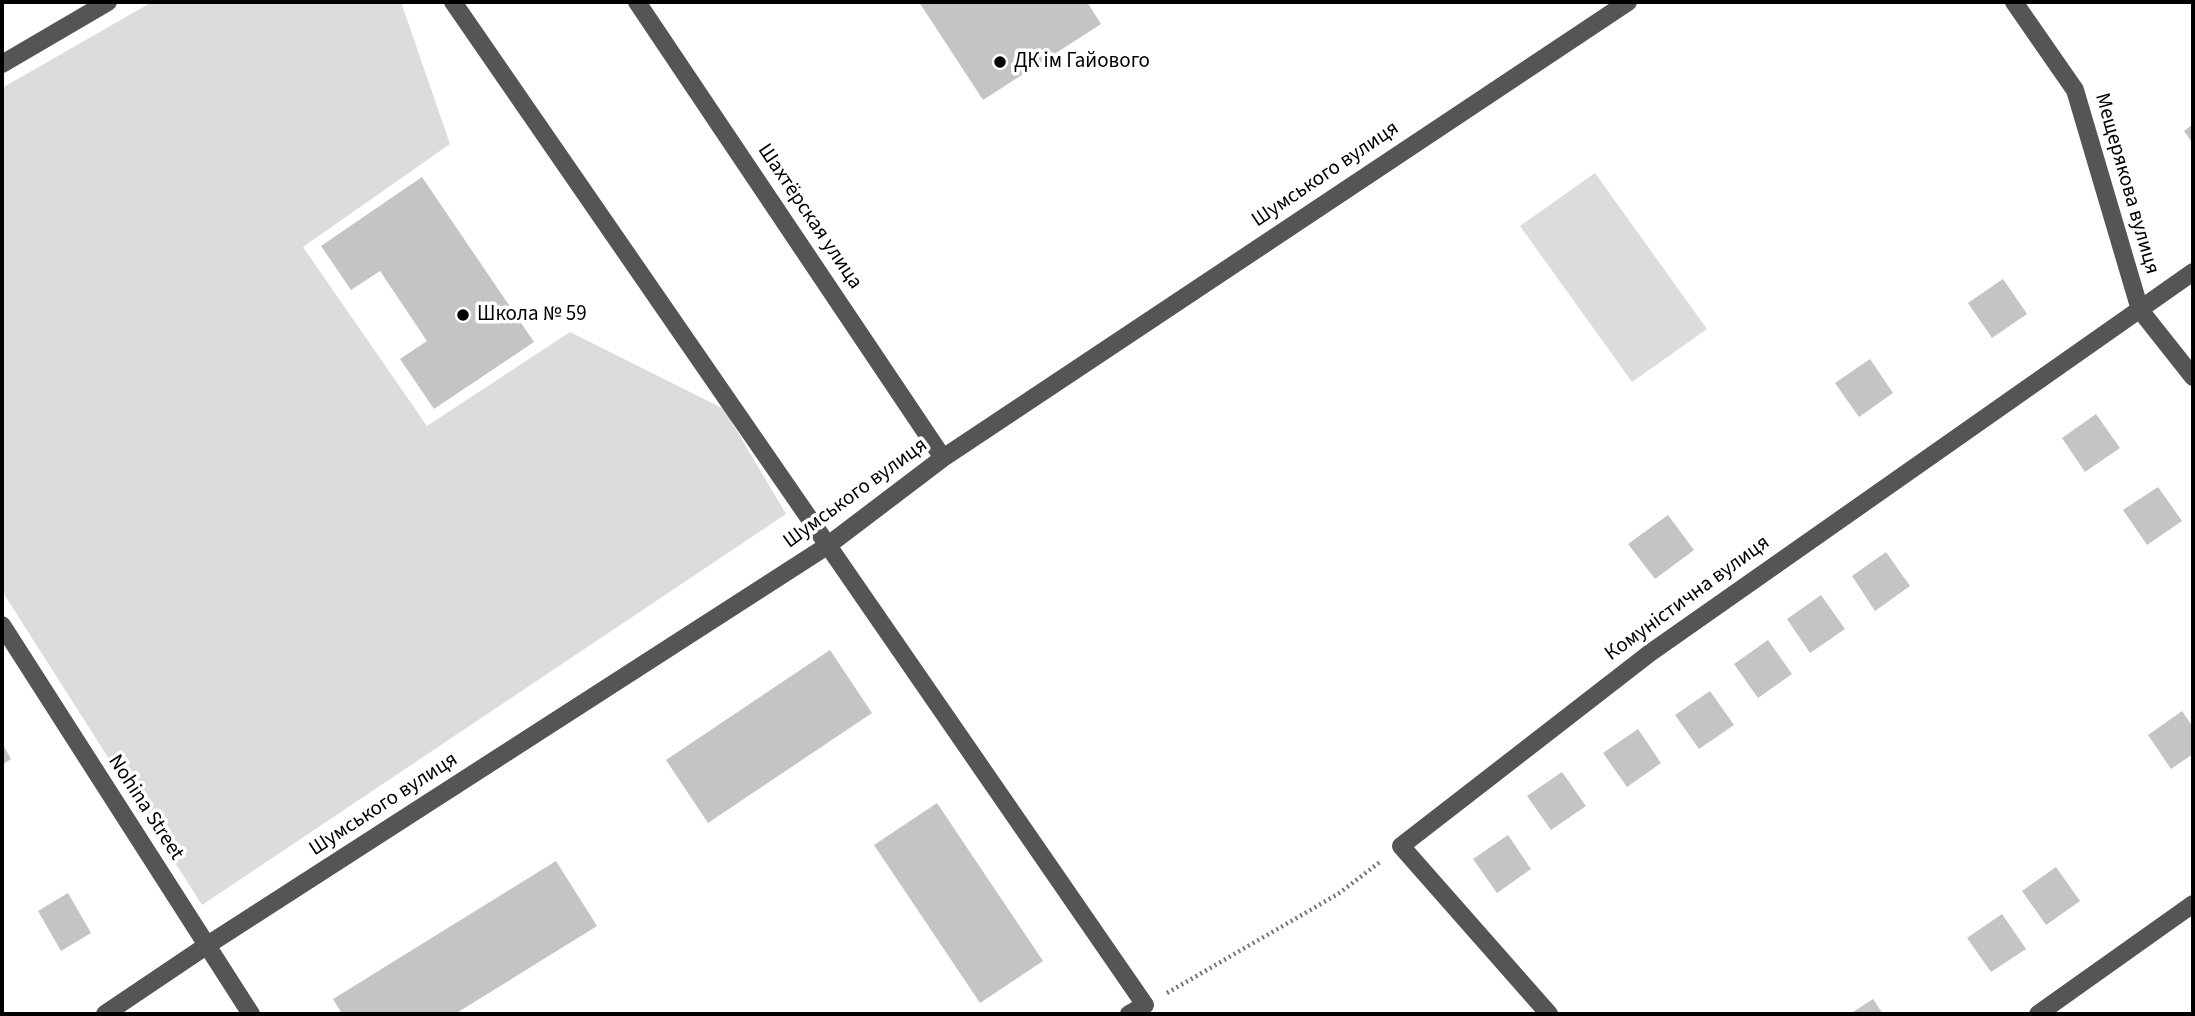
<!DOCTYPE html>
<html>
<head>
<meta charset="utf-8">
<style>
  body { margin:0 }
  #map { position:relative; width:2195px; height:1016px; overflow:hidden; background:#fff; font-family:"Source Sans 3",sans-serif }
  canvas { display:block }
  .frame { position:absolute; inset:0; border:4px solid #000; pointer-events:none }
</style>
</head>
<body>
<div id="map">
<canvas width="2195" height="1016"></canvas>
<div class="frame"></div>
</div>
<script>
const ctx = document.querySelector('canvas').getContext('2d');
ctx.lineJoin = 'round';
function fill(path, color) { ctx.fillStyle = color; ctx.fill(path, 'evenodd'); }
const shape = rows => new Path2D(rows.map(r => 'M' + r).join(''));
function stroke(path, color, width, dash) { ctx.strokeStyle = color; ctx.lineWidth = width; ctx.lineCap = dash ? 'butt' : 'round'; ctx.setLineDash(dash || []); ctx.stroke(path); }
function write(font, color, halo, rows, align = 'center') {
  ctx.font = font + ' "Source Sans 3",sans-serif'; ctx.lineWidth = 7; ctx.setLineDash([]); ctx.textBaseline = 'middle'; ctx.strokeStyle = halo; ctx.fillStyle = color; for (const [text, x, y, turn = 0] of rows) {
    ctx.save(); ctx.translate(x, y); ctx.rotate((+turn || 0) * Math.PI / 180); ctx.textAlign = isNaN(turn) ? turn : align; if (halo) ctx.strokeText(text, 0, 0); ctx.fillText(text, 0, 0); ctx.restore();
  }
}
const green = shape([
  [152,2,401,2,450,144,303,247,427,426,570,332,724,409,786,514,202,905,2,591,2,88],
  [1595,173,1707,329,1632,382,1520,226]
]);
const building = shape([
  [919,2,1087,2,1101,24,983,100],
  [2193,124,2193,144,2184,131],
  [422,177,534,342,434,409,400,359,427,341,380,271,351,290,321,246],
  [2003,279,2027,314,1992,338,1968,303],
  [1870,359,1893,393,1859,417,1835,383],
  [2096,414,2120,448,2085,472,2062,438],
  [2158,487,2182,521,2147,545,2123,510],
  [1668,515,1694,550,1655,579,1628,544],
  [1886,552,1910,586,1875,611,1852,576],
  [1821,595,1845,629,1810,653,1787,619],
  [1768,640,1792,674,1758,698,1734,664],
  [830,650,872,713,708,823,666,760],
  [1710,691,1734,725,1699,749,1675,715],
  [2182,711,2193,727,2193,754,2171,769,2148,735],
  [1638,729,1661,763,1627,787,1603,753],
  [2,743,11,759,2,765],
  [1562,772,1586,806,1551,830,1527,796],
  [937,803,1043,961,980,1003,874,845],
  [1508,835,1531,869,1497,893,1473,859],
  [556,861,597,926,455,1014,342,1014,333,999],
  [2056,867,2080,901,2046,925,2022,891],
  [68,893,91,933,61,951,38,911],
  [2002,914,2026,949,1991,972,1967,938],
  [1873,999,1883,1014,1850,1014]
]);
const path = shape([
  [1167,993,1338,894,1380,862]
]);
const minor = shape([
  [453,2,1145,1005,1129,1014],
  [637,2,943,458],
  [2014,2,2075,90,2140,310,2193,377],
  [2,64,108,2],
  [2,625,251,1014],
  [105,1014,206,946,827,546,943,458,1628,2],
  [1549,1014,1401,846,1650,653,2193,272],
  [2038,1014,2193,904]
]);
const markers = [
  [1000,62,7,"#000"],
  [463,315,7,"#000"]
];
const poiNames = [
  ["ДК ім Гайового",1014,62],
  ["Школа № 59",477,315]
];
const streetNames = [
  ["Шумського вулиця",1326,175,-34],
  ["Мещерякова вулиця",2126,184,74],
  ["Шахтёрская улица",809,217,56],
  ["Шумського вулиця",856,494,-36],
  ["Комуністична вулиця",1688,599,-36],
  ["Шумського вулиця",384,805,-33],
  ["Nohina Street",145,808,57]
];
fill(green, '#dcdcdc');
fill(building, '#c4c4c4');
stroke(path, '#777', 4.5, [2, 3.5]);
stroke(minor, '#555', 18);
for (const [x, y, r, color] of markers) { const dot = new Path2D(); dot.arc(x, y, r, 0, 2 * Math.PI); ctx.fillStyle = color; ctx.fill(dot); stroke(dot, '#fff', 2.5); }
write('21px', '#000', '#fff', poiNames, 'left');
write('21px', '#000', '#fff', streetNames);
</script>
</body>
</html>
